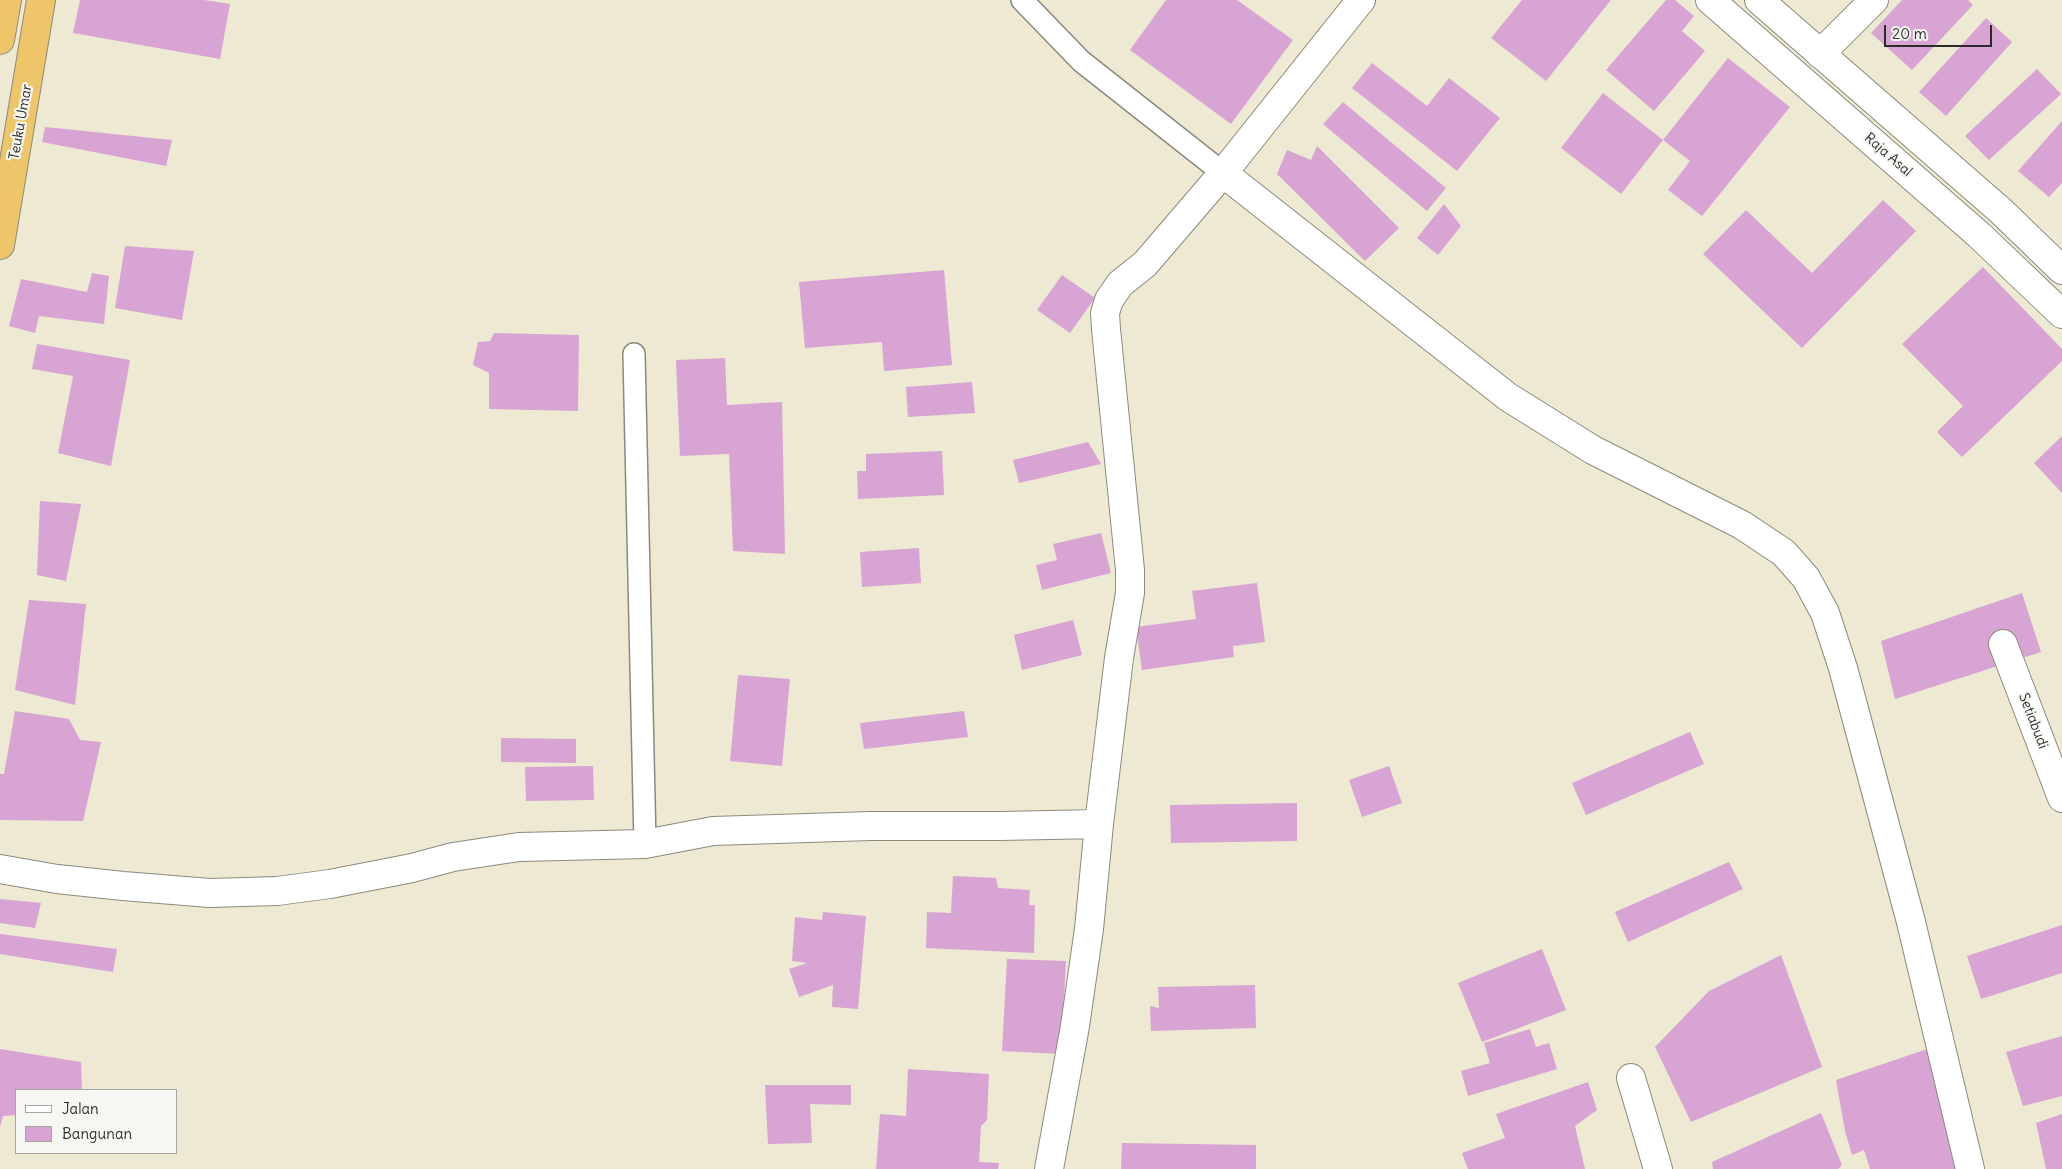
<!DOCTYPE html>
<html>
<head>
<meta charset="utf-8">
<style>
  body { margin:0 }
  #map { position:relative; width:2062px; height:1169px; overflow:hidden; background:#ede9d2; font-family:Delius,sans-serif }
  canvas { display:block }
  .legend { position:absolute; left:15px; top:1089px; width:162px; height:65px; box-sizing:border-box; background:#f6f6f2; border:1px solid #a5a5a2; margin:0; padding:6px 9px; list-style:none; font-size:15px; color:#2b2b2b }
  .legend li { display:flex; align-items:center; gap:10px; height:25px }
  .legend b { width:25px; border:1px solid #a5a5a2 }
  .scale { position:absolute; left:1884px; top:25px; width:108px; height:22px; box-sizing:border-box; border:2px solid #2b2b2b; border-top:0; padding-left:6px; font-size:15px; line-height:18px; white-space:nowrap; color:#2b2b2b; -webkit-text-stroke:4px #f6f6f2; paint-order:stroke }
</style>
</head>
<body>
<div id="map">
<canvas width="2062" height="1169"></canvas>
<ul class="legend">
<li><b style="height:6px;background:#fff"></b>Jalan</li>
<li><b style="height:14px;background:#d7a4d4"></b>Bangunan</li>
</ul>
<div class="scale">20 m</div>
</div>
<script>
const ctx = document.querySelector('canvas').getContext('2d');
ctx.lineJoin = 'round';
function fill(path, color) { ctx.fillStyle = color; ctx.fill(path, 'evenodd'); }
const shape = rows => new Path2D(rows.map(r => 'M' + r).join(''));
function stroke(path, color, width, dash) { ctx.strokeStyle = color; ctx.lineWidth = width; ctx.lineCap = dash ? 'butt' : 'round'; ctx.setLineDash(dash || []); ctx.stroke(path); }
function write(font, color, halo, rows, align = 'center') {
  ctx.font = font + ' Delius,sans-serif'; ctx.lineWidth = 4.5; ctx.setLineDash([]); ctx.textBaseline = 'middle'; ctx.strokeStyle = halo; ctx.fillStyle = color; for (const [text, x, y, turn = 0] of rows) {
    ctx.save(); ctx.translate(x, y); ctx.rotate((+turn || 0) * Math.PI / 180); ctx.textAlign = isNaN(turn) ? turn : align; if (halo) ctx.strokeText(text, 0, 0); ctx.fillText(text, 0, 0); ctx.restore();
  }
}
const building = shape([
  [80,0,204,0,230,4,220,59,73,33],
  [1166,0,1237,0,1293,40,1231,124,1130,50],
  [1522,0,1611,0,1546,81,1491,38],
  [1666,0,1675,0,1694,16,1682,31,1705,51,1654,111,1606,70],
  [1902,0,1968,0,1973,5,1912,70,1871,33],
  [1986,18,2012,42,1946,116,1919,92],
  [1728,58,1790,107,1702,216,1668,190,1690,161,1663,140,1621,194,1561,148,1603,93,1663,140],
  [1372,63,1427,106,1449,78,1500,118,1457,171,1352,88],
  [2037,69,2061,94,1989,160,1965,136],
  [1343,102,1446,188,1427,211,1323,124],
  [2062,121,2062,183,2049,197,2018,171],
  [45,127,172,140,166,166,42,142],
  [1317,146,1399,228,1365,261,1277,174,1287,150,1311,160],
  [1883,200,1916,231,1802,348,1703,254,1746,210,1812,273],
  [1444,204,1461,226,1438,255,1417,238],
  [125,246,194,251,182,320,115,308],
  [1983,267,2062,349,2062,361,1962,457,1937,432,1963,406,1902,344],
  [944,270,952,365,884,371,882,342,805,348,799,282],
  [92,273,109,276,104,324,39,316,35,333,9,326,21,279,87,292],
  [1062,275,1095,298,1070,333,1037,310],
  [494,333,579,335,578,411,489,409,489,373,473,365,478,342,490,341],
  [37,344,130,360,111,466,58,453,73,376,32,369],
  [725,358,727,405,782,402,785,554,733,551,729,454,680,456,676,360],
  [972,382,975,413,908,417,906,387],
  [2062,436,2062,493,2034,463],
  [1088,442,1101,464,1019,483,1013,460],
  [942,451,944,495,858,499,857,471,866,471,866,454],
  [40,501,81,504,66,581,37,575],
  [1101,533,1111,573,1042,590,1036,565,1057,560,1053,544],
  [919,548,921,583,862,587,860,552],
  [1257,583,1265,642,1233,646,1234,657,1142,670,1136,627,1196,619,1192,591],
  [2022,593,2041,652,1895,699,1881,641],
  [29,600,86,604,75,705,15,690],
  [1073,620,1082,655,1022,670,1014,635],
  [738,675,790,679,782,766,730,761],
  [15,711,69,719,80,740,101,742,83,821,0,820,0,774,4,774],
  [964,711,968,737,864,749,860,723],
  [1690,732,1704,764,1586,815,1572,783],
  [501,738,576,739,576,763,501,762],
  [593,766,594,800,526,801,525,767],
  [1389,766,1402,803,1362,817,1349,780],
  [1297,803,1297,841,1171,843,1170,805],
  [1729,862,1743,889,1628,942,1615,912],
  [953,876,996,878,998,888,1030,890,1029,905,1035,905,1034,953,926,948,927,912,951,913],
  [0,899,41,903,35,928,0,923],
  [823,912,866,916,858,1009,832,1007,833,985,799,997,789,969,807,963,792,961,795,917,822,920],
  [2062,925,2062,973,1981,999,1967,956],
  [0,934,117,949,113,972,0,954],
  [1542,949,1566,1010,1482,1042,1458,983],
  [1781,955,1822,1067,1691,1122,1655,1047,1709,991],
  [1007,959,1066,961,1061,1054,1002,1051],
  [1255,985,1256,1028,1151,1031,1150,1006,1159,1008,1158,987],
  [1530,1029,1536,1047,1549,1043,1557,1069,1468,1096,1461,1071,1490,1063,1484,1043],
  [2062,1036,2062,1096,2023,1106,2006,1052],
  [1933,1047,1969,1169,1870,1169,1864,1150,1852,1155,1845,1131,1836,1080],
  [0,1049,81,1062,82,1090,16,1090,16,1115,3,1116,0,1127],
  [908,1069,989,1074,987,1120,981,1126,979,1162,999,1163,998,1169,876,1169,880,1114,906,1116],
  [1588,1082,1597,1110,1575,1126,1585,1169,1468,1169,1462,1153,1505,1138,1496,1114],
  [765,1085,851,1085,851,1105,810,1104,812,1143,768,1144],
  [1821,1113,1842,1165,1838,1169,1713,1169,1712,1162],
  [2062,1114,2062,1169,2046,1169,2036,1123],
  [1122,1143,1256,1145,1256,1169,1121,1169]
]);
const lane = shape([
  [1022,0,1081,61,1223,173],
  [634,354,645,844]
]);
const street = shape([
  [1710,0,1979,235,2062,314],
  [1759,0,2001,211,2062,270],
  [1820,54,1874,0],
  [1223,173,1508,397,1593,450,1742,525,1784,553,1806,578,1825,613,1843,668,1911,922,1970,1169],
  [2003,644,2062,798],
  [1099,824,1119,658,1130,593,1130,570,1106,329,1105,313,1109,300,1120,284,1145,264,1223,173,1361,0],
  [0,869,57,879,123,886,210,893,277,891,330,884,412,868,453,857,519,847,645,844,713,831,871,826,1000,826,1099,824,1089,929,1075,1026,1049,1169],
  [1631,1078,1658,1169]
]);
const highway = shape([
  [0,40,7,0],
  [0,245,41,0]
]);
const streetNames = [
  ["Teuku Umar",21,122,-80],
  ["Raja Asal",1888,155,41],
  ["Setiabudi",2033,721,69]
];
fill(building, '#d7a4d4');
stroke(lane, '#8c8a7e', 24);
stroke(street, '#8c8a7e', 30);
stroke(highway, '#8c8a7e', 30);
stroke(lane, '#fff', 21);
stroke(street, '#fff', 28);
stroke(highway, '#eec569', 28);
write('14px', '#2b2b2b', '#f6f6f2', streetNames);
</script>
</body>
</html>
